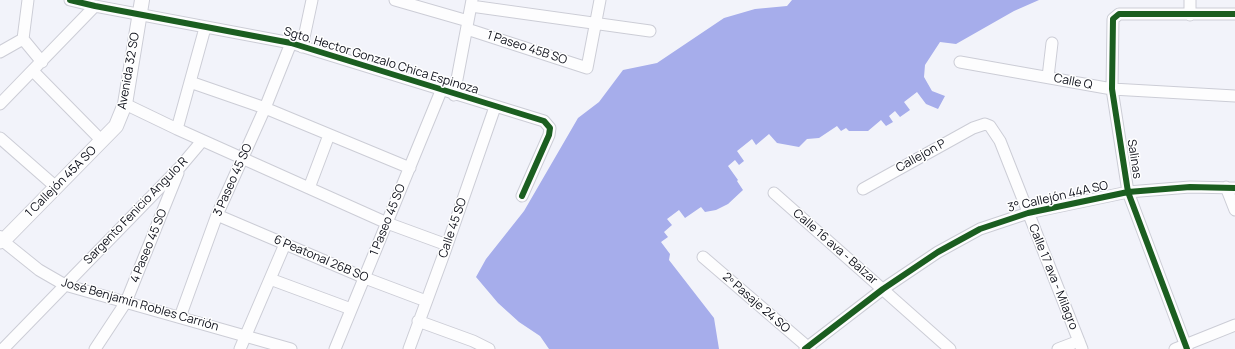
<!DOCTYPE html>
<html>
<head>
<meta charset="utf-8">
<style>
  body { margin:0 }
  canvas { display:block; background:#f2f3fa }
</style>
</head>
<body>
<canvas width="1235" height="349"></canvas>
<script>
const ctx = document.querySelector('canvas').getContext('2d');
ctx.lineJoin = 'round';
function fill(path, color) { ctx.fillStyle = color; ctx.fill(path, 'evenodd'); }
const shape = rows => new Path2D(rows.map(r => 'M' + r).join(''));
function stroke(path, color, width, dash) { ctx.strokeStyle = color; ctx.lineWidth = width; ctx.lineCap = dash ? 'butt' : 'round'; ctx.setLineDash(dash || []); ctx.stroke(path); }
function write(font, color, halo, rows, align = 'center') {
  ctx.font = font + ' Manrope,sans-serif'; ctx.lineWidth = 3; ctx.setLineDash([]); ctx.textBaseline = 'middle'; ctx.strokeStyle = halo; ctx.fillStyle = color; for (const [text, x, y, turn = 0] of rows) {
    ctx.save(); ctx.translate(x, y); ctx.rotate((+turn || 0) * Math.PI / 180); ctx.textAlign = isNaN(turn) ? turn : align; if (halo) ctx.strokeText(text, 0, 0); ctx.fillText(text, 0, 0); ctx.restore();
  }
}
const water = shape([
  [792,0,1039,0,1014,11,956,44,940,42,925,65,924,77,932,91,945,96,938,109,926,104,917,92,904,102,910,110,900,117,895,111,889,116,893,122,886,126,881,120,868,131,849,131,846,128,841,131,837,126,819,138,807,139,799,147,777,143,769,134,756,145,752,139,737,151,744,161,739,165,735,160,728,166,738,180,737,181,743,190,728,204,716,210,705,212,701,207,685,218,679,210,667,219,672,225,664,232,668,237,661,242,670,254,669,260,714,318,719,349,549,349,540,336,519,322,498,303,476,277,486,259,524,211,578,118,599,102,623,70,657,63,724,18,755,9,787,6]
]);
const minor = shape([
  [28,0,23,39,42,62],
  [70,0,95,6,291,43,544,121,550,128,549,135,522,196],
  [395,0,468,21],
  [1190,0,1190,15],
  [471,6,650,31],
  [467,29,587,68,600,0],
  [302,47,312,0],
  [0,52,23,39],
  [960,62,1112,89,1235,96],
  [33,71,102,141],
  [1048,77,1052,43],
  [190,82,265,108,410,168],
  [454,95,472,0],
  [0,104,95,6],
  [125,104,177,129,387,223,447,245],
  [177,129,205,28],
  [0,138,56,187],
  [1226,187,1235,210],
  [309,188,329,135],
  [863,189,973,128,985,124,990,126,1000,141,1082,349],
  [774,193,950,349],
  [217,215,365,278,426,301],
  [0,243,3,241,39,270,65,285,291,349],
  [703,257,810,349],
  [270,279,351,309],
  [180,317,217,215,265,108,291,43],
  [418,321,473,341,489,349],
  [3,349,180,167,202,141],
  [95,349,126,302,178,173],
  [240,349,285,244],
  [335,349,441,91],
  [409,349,445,251,495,107],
  [805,349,883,289,938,252,980,229,1028,213,1128,192,1190,187,1235,188],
  [1058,349,1079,341],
  [1175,349,1235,325],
  [1187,349,1128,192,1112,89,1113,19,1119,14,1235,14]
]);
const tertiary = shape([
  [0,238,3,241,116,126,125,104,142,0]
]);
const cycleway = shape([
  [70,0,95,6,291,43,544,121,550,128,549,135,522,196],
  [805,349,883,289,938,252,980,229,1028,213,1128,192,1190,187,1235,188],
  [1187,349,1128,192,1112,89,1113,19,1119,14,1235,14]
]);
const streetNames = [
  ["1 Paseo 45B SO",527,48,18],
  ["Sgto. Hector Gonzalo Chica Espinoza",381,61,17],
  ["Avenida 32 SO",129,71,-80],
  ["Calle Q",1073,82,11],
  ["Callejon P",921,156,-29],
  ["Salinas",1134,159,81],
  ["3 Paseo 45 SO",233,180,-66],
  ["1 Callejón 45A SO",61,182,-45],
  ["3° Callejón 44A SO",1058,197,-13],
  ["Sargento Fenicio Angulo R",136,211,-46],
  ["1 Paseo 45 SO",388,220,-68],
  ["Calle 45 SO",453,228,-71],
  ["4 Paseo 45 SO",149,246,-68],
  ["Calle 16 ava - Balzar",835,247,41],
  ["6 Peatonal 26B SO",321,259,23],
  ["Calle 17 ava - Milagro",1053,277,68],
  ["2º Pasaje 24 SO",756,303,41],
  ["José Benjamín Robles Carrión",140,305,16]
];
fill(water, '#a6adeb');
stroke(minor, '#cccdd6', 13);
stroke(tertiary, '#cccdd6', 16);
stroke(minor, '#fdfdfe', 11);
stroke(tertiary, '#fdfdfe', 14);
stroke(cycleway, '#1b5e20', 6);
write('12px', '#0d0f19', '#fff', streetNames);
</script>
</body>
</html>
